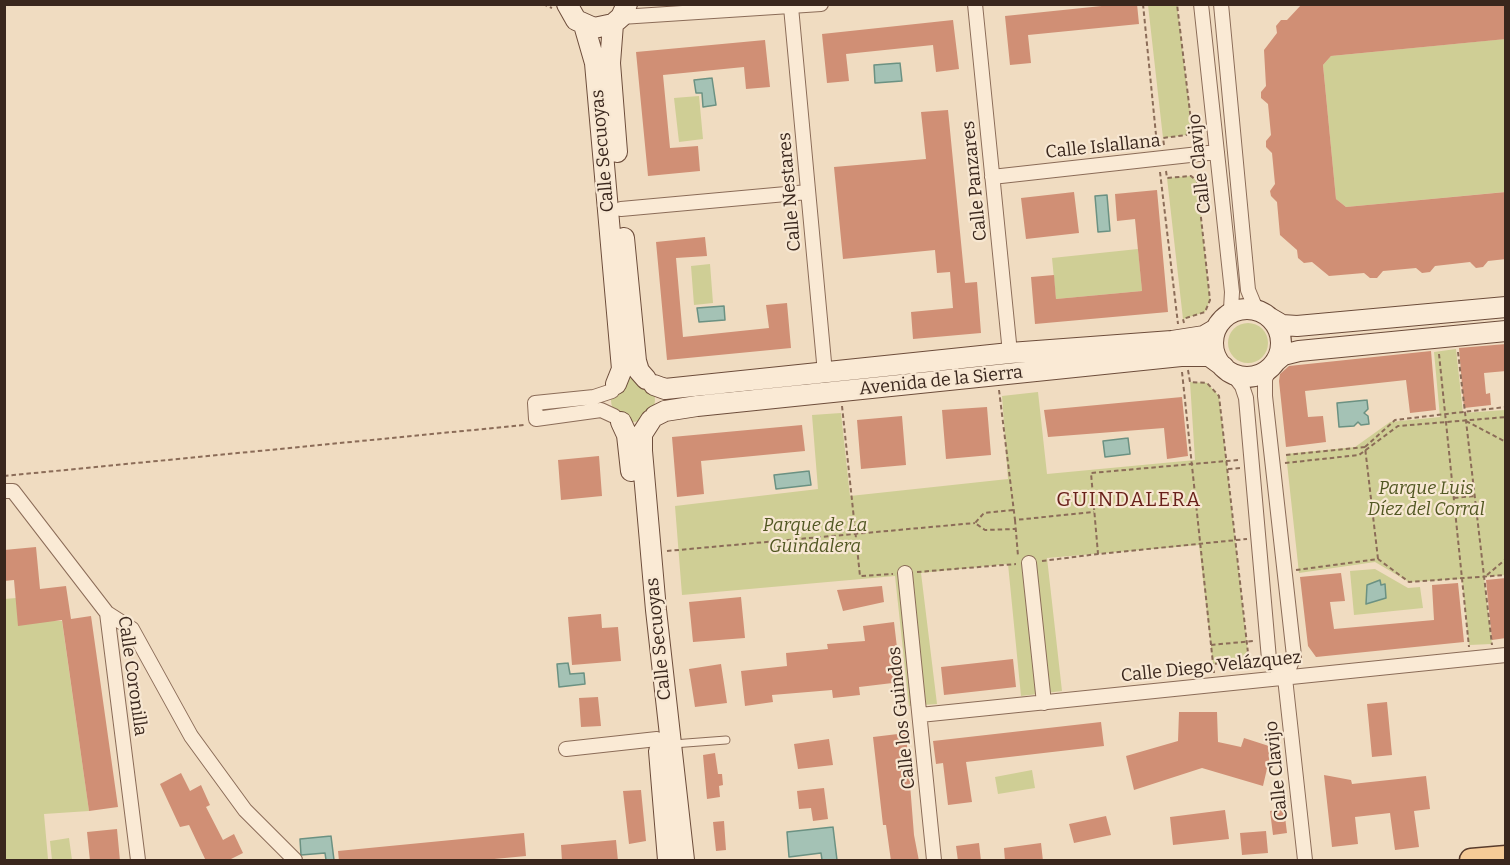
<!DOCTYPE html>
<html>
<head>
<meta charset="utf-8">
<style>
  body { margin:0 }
  #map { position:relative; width:1510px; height:865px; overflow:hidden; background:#f0dcc1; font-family:Bitter,serif }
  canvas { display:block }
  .frame { position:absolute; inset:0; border:6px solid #3a271d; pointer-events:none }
</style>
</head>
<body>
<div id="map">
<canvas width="1510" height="865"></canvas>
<div class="frame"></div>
</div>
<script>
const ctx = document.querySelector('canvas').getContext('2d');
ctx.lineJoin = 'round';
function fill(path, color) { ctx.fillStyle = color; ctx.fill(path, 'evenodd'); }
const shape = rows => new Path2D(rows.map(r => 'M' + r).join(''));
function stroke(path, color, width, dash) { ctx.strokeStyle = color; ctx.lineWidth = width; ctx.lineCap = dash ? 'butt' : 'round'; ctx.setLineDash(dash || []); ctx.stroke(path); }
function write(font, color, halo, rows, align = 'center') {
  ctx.font = font + ' Bitter,serif'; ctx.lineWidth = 4.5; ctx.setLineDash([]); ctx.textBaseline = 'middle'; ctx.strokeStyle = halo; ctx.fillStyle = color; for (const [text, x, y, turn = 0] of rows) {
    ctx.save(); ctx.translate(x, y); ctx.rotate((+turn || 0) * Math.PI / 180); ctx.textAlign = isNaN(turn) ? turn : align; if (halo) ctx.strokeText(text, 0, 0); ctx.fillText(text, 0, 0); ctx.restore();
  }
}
const green = shape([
  [1148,5,1177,5,1192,129,1186,135,1163,138],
  [1505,39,1505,192,1346,207,1336,199,1323,65,1331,56],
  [699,96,703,139,679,142,674,98],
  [1191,176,1197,181,1210,300,1205,312,1183,319,1167,178],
  [1138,249,1142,291,1056,299,1052,258],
  [710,264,713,303,694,305,691,266],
  '1228 343a20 20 0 1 1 40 0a20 20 0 1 1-40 0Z',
  [1456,349,1463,413,1505,410,1505,575,1484,577,1492,644,1469,645,1462,579,1409,582,1375,562,1299,573,1286,454,1355,447,1390,422,1440,417,1434,352],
  '611 400a22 22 0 1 1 44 0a22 22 0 1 1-44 0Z',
  [1190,382,1207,383,1219,396,1248,653,1240,661,1213,664,1199,545,1047,558,1062,691,1021,696,1008,564,921,573,937,704,909,706,895,576,682,595,675,506,818,489,812,415,841,413,850,496,1008,479,1002,396,1038,392,1047,474,1195,460],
  [1375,569,1408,588,1420,587,1423,608,1354,615,1350,571],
  [16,598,52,621,62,621,89,811,44,814,48,859,36,860,5,860,4,599],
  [1032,770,1035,788,998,794,995,777],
  [69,838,72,860,52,860,50,841]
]);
const water = shape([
  [900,63,902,81,875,83,874,65,900,63],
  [712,78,716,105,703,107,702,93,696,93,694,80,712,78],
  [1107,195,1110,231,1098,232,1095,196,1107,195],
  [724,306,725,320,699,322,697,308,724,306],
  [1367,400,1368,409,1364,413,1368,416,1369,424,1361,425,1358,422,1354,426,1339,427,1337,403,1367,400],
  [1128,438,1130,454,1105,457,1103,441,1128,438],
  [809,471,811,485,776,489,774,475,809,471],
  [1380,580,1381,585,1385,584,1386,598,1366,604,1367,585,1380,580],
  [568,663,570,674,584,673,585,684,559,687,557,664,568,663],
  [833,827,837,860,822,860,821,853,789,857,787,832,833,827],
  [331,836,334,860,326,860,325,853,301,855,300,839,331,836]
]);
const building = shape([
  [1121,4,1137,4,1139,24,1028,35,1031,63,1010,65,1005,16],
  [1302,4,1506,4,1506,39,1331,56,1323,65,1336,199,1346,207,1506,192,1506,259,1488,261,1483,267,1476,268,1470,262,1435,266,1430,272,1422,273,1416,268,1383,271,1377,278,1370,278,1364,273,1329,276,1312,262,1304,263,1298,258,1297,250,1280,235,1277,202,1271,196,1270,191,1275,184,1272,153,1266,147,1266,141,1271,135,1268,104,1261,98,1261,92,1266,86,1264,50,1277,33,1276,26,1281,20,1287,20],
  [953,20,959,69,936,72,933,45,846,54,849,81,827,83,822,34],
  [765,40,770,87,746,89,744,67,663,75,670,148,698,146,700,171,648,176,636,52],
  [948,110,965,283,977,282,981,333,913,339,911,312,953,308,950,272,937,273,935,250,843,259,834,167,926,159,921,112],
  [1157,190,1168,312,1035,324,1031,277,1054,275,1056,299,1142,291,1135,219,1117,221,1115,194],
  [1074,192,1079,233,1026,239,1021,198],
  [705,237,707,256,676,258,683,337,769,328,766,305,787,303,791,348,667,360,656,242],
  [1506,344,1506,371,1484,373,1486,394,1490,393,1491,405,1464,408,1459,348],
  [1431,351,1436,410,1410,413,1406,380,1305,391,1308,417,1323,416,1326,442,1286,447,1279,381,1280,374,1289,366],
  [1182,397,1188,456,1167,459,1164,428,1048,437,1044,410],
  [987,407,991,455,946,459,942,410],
  [902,416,906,465,861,469,857,420],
  [802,425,805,451,701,461,704,494,677,497,672,437],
  [599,456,602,496,561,500,558,460],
  [36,547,40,589,66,586,71,619,91,616,118,807,89,811,62,620,18,626,14,580,4,581,4,550],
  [1341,573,1345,601,1330,602,1334,629,1434,620,1432,585,1458,583,1464,642,1316,657,1308,646,1300,577],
  [1506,578,1506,638,1492,640,1486,580],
  [882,586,884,602,843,611,837,590],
  [741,597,745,638,693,642,689,602],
  [601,614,602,628,618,627,621,661,572,665,568,617],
  [894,622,901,682,859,687,860,695,833,698,832,690,772,695,773,702,745,706,741,671,787,666,786,653,828,649,827,644,865,641,863,626],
  [1013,659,1016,687,944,695,941,667],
  [721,664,727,703,695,707,689,669],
  [598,697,601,726,581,727,579,698],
  [1387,702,1392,755,1372,757,1367,704],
  [1179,712,1217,712,1218,742,1241,747,1244,738,1272,747,1263,786,1202,768,1134,790,1126,756,1178,741],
  [1101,722,1104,746,966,762,972,802,948,805,943,763,936,764,933,741],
  [906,733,914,835,919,861,891,861,886,825,883,825,873,737],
  [829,739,833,765,798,769,794,744],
  [715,753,718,774,722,774,723,785,719,786,720,797,707,799,703,755],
  [181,773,190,791,201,785,210,805,206,807,223,840,234,834,243,853,227,861,206,861,189,825,180,827,160,784],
  [1324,775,1351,780,1352,784,1426,776,1430,809,1414,811,1419,847,1395,850,1390,813,1355,817,1358,844,1332,847],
  [824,788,828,819,813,821,811,808,799,809,797,791],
  [641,790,646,841,629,844,623,791],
  [1284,809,1287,833,1273,835,1270,811],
  [1225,810,1229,839,1173,845,1170,817],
  [1106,816,1111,835,1074,843,1069,824],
  [724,821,726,850,716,851,713,822],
  [117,829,120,861,90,861,87,832],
  [1266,831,1268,853,1242,855,1240,833],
  [524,833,526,856,473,861,339,861,338,851],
  [616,840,618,861,562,861,561,845],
  [979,843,981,861,958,861,956,846],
  [1041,843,1043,861,1005,861,1004,848]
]);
const path = shape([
  [543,4,552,8],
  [1143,4,1157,145],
  [1164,145,1163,138,1186,135,1192,129,1177,4],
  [1166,171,1167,178,1191,176,1197,181,1210,300,1205,312,1183,319,1184,323],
  [1160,172,1178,324],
  [1458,352,1492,645],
  [1439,354,1469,647],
  [1188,370,1190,382,1207,383,1219,396,1248,653,1240,661,1213,664],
  [1182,372,1214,673],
  [999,390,1015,520,1094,512],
  [842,406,860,576,893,574],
  [1466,421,1506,442],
  [1365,447,1395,420,1506,407],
  [1286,455,1365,447,1378,559],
  [1238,460,1091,473,1098,554,1247,539],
  [1285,463,1359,455,1398,426,1506,417],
  [1228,469,1241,468],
  [4,476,524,425],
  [1454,498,1475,496],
  [1013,510,984,513,975,523,985,530,1015,529],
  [1015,520,1018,556],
  [667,551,975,523],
  [1042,561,1098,554],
  [1296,570,1378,559,1409,582,1506,575],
  [917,572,1016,564],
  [1487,575,1506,559],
  [1211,645,1253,641]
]);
const service = shape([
  [673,744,726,740]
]);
const minor = shape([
  [975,4,1010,353],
  [1201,4,1232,292,1231,309,1224,318],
  [1221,4,1248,290,1255,307,1262,313],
  [791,7,825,373],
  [621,17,821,4],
  [992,177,1217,152],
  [621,209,808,192],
  [1270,368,1265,379,1265,396,1294,656,1285,678,1305,860],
  [1232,373,1242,386,1246,398,1269,659,1285,678],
  [612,391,594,397,535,403,536,419,601,410,614,416],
  [4,491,13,491,107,613,138,860],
  [1029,563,1044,703],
  [905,573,934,860],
  [107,613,132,629,191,736,245,810,295,860],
  [920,715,1506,655],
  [566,749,657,739]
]);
const secondary = shape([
  [567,4,576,20,594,28,613,24,621,17,627,4],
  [613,24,610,63,617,152],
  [584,25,595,63,622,369,616,384],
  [624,238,636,361,639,371,646,379],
  '1213 343a34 34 0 1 1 68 0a34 34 0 1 1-68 0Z',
  [1270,318,1282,325,1297,326,1506,307],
  [1275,362,1283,355,1299,351,1506,331],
  [654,385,665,389,1010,353,1172,341,1204,336,1216,329],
  [655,416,665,411,697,406,1181,356,1209,356,1224,367],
  [651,420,642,434,642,451,656,610,684,860],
  [621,422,627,435,631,471],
  [659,751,668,860]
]);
const primary = shape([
  [1471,860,1506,857]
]);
const streetNames = [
  ["Calle Islallana",1103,147,-6],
  ["Calle Secuoyas",603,151,-95],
  ["Calle Clavijo",1200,164,-96],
  ["Calle Panzares",975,181,-96],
  ["Calle Nestares",790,192,-95],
  ["Avenida de la Sierra",941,381,-6],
  ["Calle Secuoyas",659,639,-96],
  ["Calle Diego Velázquez",1211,667,-6],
  ["Calle Coronilla",132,676,82],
  ["Calle los Guindos",902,718,-96],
  ["Calle Clavijo",1277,771,-96]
];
const parkNames = [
  ["Parque Luis",1426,489],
  ["Díez del Corral",1426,510],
  ["Parque de La",815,526],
  ["Guindalera",815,547]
];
const neighbourhoodNames = [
  ["GUINDALERA",1129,500]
];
fill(green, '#cfce95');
fill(water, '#a4c2b5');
stroke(water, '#6b9182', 1.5);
fill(building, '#d08f75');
stroke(service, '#8b6c58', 9);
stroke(minor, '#8b6c58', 16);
stroke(secondary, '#6d4d3b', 22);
stroke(primary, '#583b2c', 25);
stroke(path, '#8b6c58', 2, [4.5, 3]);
stroke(service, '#faead5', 7);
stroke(minor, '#faead5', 14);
stroke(secondary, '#faead5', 20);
stroke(primary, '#f6cb97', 22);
write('18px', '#3a271d', '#f7e7d2', streetNames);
write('italic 18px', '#515722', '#f7e7d2', parkNames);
ctx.letterSpacing = '1.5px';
write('20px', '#69201a', '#f7e7d2', neighbourhoodNames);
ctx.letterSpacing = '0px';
</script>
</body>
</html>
